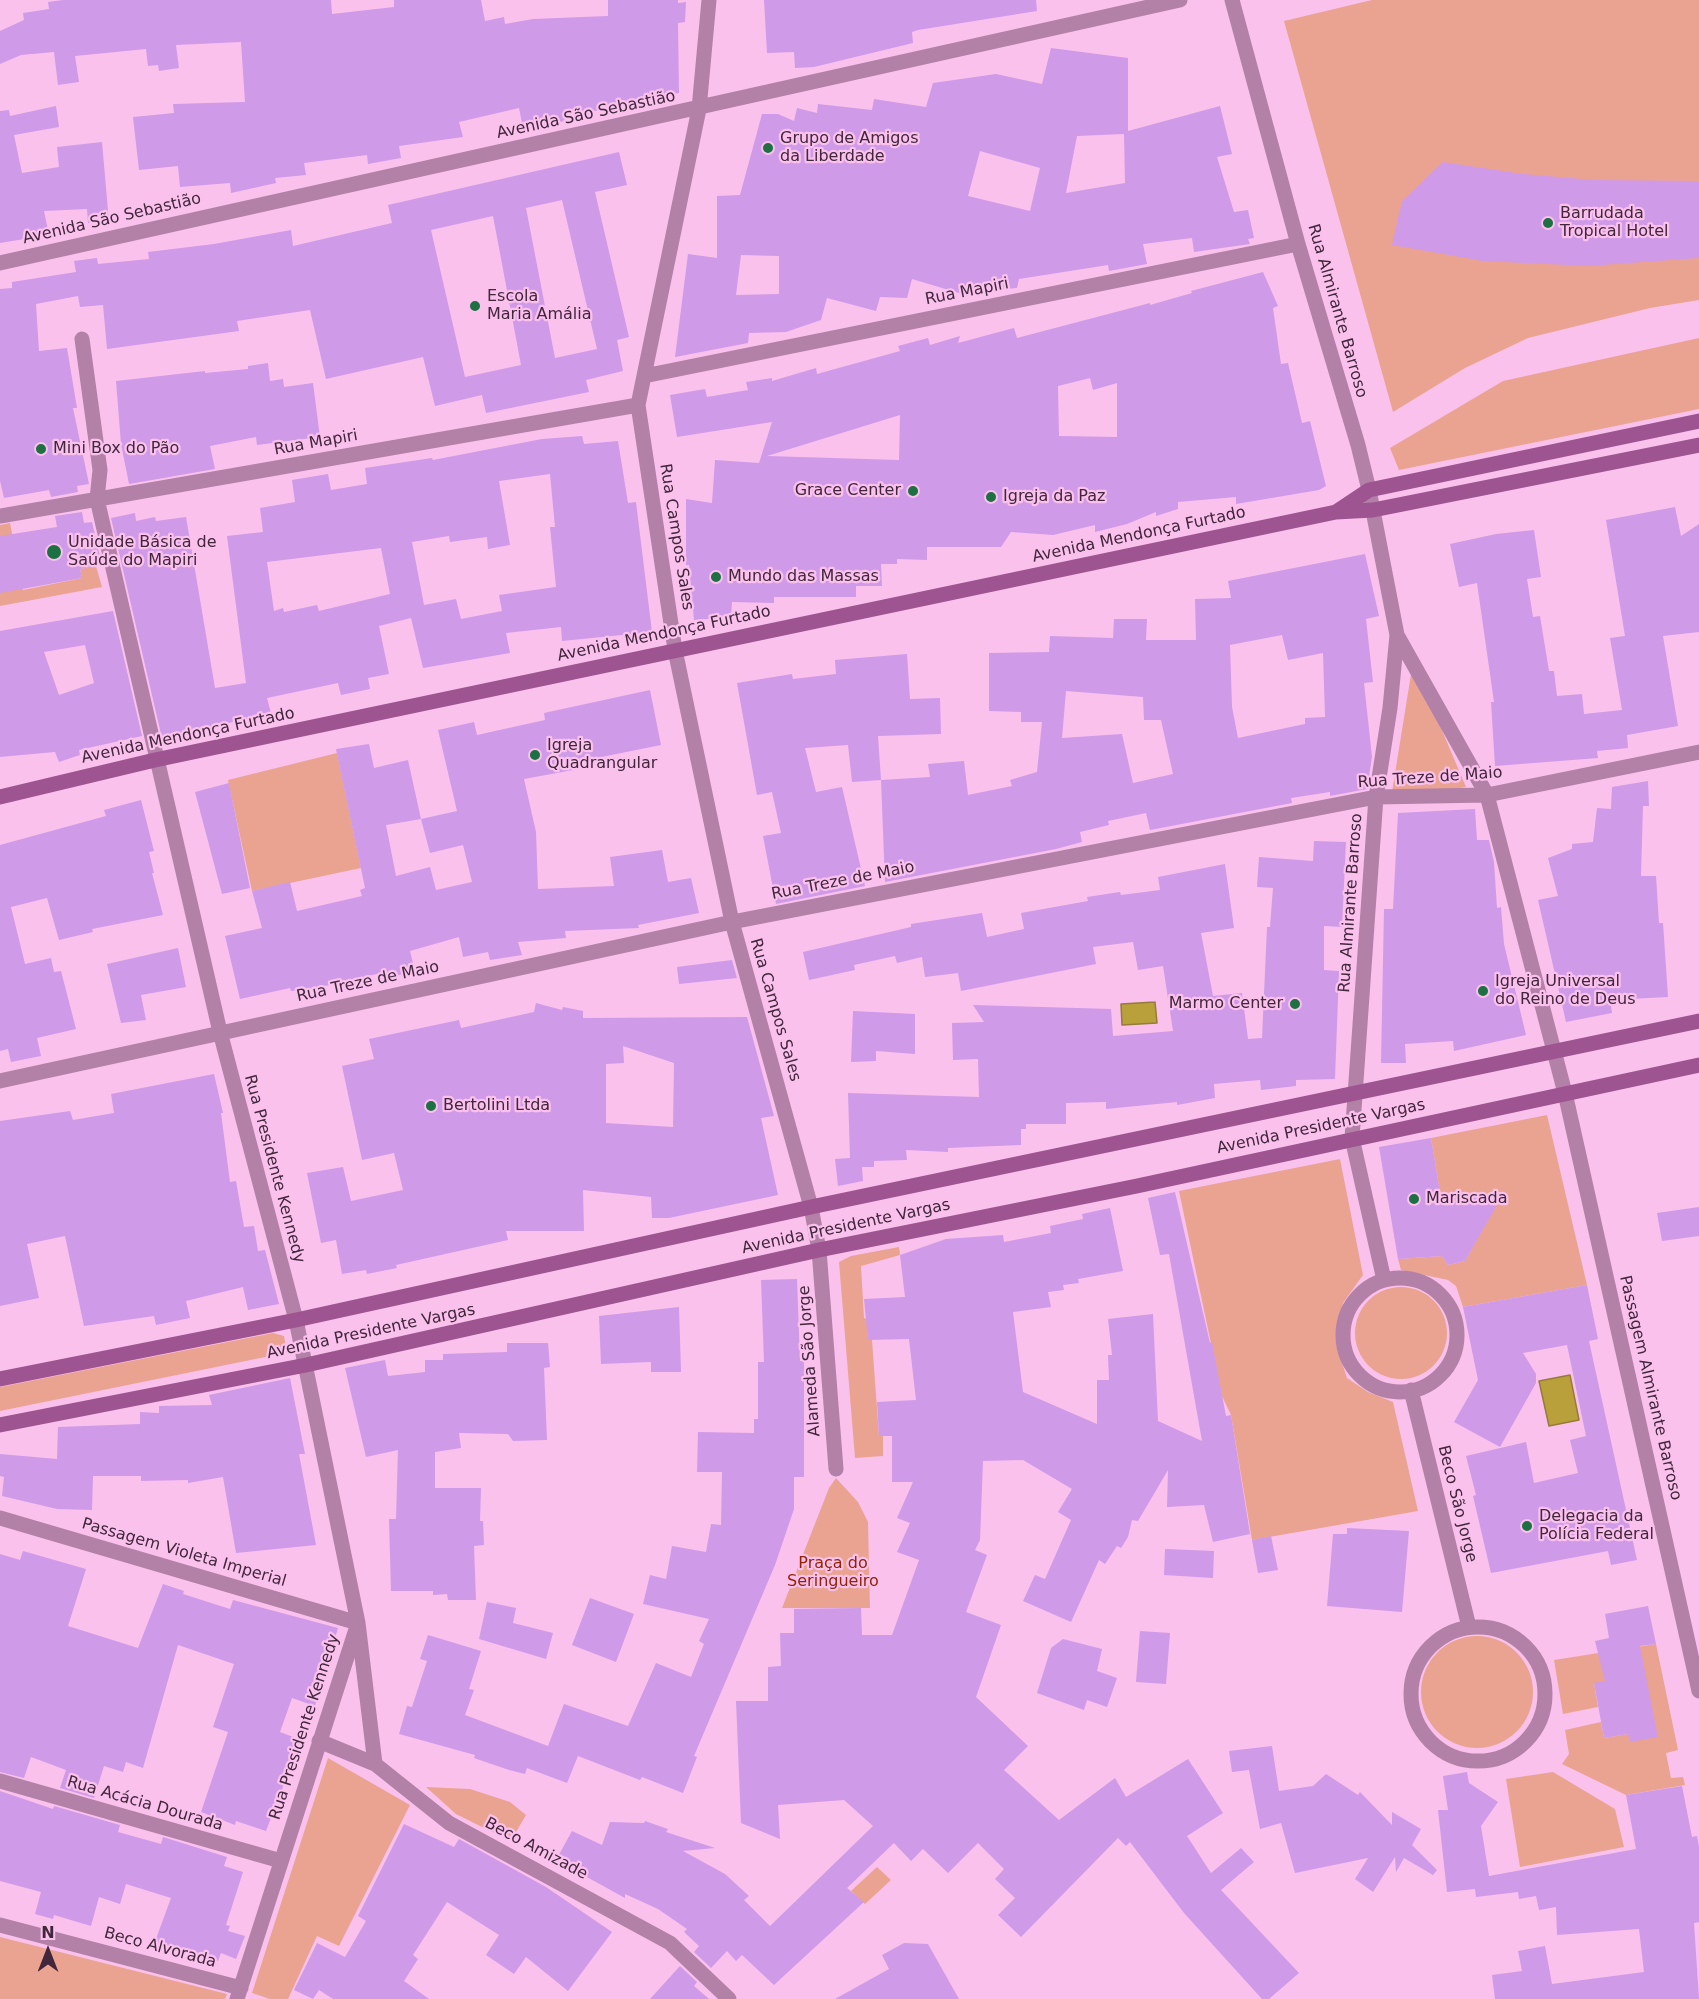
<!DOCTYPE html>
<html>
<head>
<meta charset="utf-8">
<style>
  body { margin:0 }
  #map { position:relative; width:1699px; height:1999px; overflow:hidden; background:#fac1ed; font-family:"DejaVu Sans",sans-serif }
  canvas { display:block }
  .north { position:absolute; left:18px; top:1921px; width:60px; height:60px; -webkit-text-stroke:4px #fac1ed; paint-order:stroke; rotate:0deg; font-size:16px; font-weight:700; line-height:24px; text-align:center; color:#41263c }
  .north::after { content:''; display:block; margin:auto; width:21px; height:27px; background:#41263c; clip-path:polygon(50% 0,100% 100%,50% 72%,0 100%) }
</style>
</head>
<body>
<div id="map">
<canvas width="1699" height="1999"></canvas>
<div class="north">N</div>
</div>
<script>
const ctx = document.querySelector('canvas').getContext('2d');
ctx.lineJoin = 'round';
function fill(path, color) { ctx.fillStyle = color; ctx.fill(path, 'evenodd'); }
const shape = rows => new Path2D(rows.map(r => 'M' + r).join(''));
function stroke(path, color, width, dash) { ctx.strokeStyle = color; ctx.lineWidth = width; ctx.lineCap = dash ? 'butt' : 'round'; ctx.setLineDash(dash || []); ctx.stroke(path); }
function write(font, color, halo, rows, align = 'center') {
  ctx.font = font + ' "DejaVu Sans",sans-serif'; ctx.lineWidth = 4.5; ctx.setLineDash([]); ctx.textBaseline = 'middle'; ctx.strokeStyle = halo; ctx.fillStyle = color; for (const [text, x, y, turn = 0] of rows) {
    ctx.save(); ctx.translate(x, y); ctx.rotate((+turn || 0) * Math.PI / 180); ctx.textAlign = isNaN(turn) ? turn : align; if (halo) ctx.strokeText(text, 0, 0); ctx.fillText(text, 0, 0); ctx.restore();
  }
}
const green = shape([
  [1372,0,1699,0,1699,300,1650,308,1528,338,1465,368,1393,412,1284,21],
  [1699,338,1699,409,1399,470,1390,448,1503,381],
  [10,523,23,590,82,578,80,569,96,566,102,587,0,606,0,525],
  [1413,662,1466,787,1393,799,1391,798],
  [337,753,361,868,252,891,228,780],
  [1547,1115,1587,1285,1463,1307,1456,1286,1448,1280,1401,1270,1398,1259,1442,1256,1448,1265,1465,1261,1503,1193,1442,1204,1431,1138],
  [1340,1159,1363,1275,1343,1303,1338,1331,1341,1360,1347,1378,1368,1392,1393,1402,1418,1511,1252,1540,1231,1415,1222,1396,1179,1191],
  [899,1247,900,1255,861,1266,864,1318,867,1319,868,1339,872,1340,879,1436,883,1436,883,1456,855,1458,839,1262,851,1256],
  '1355 1333a46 46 0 1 1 92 0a46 46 0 1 1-92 0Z',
  [273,1333,284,1336,286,1347,280,1354,0,1411,0,1387],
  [836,1478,858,1502,868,1522,870,1608,782,1608,829,1488],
  '1421 1692a56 56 0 1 1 112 0a56 56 0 1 1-112 0Z',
  [1656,1644,1678,1750,1666,1753,1671,1778,1683,1777,1685,1785,1626,1795,1562,1764,1569,1754,1565,1730,1601,1722,1604,1738,1628,1734,1657,1737,1594,1683,1598,1707,1563,1714,1554,1660],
  [328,1758,410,1805,339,1946,317,1936,288,1999,270,1999,252,1993],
  [1553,1772,1615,1809,1624,1847,1520,1867,1506,1779],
  [426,1787,470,1789,510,1802,526,1815,513,1837,492,1832,456,1814],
  [877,1867,891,1880,865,1904,851,1891],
  [0,1937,227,1994,225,1999,0,1999]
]);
const water = shape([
  [1155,1002,1157,1023,1122,1025,1121,1004,1155,1002],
  [1570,1375,1579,1420,1549,1426,1539,1381,1570,1375]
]);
const building = shape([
  [63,0,331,0,332,14,394,7,394,0,481,0,485,21,504,17,505,24,533,19,608,16,608,0,678,0,678,3,686,2,685,22,678,23,679,93,635,100,635,103,614,106,614,110,589,111,590,117,523,128,519,108,459,122,463,137,399,146,401,158,368,164,367,155,304,163,306,175,275,178,276,183,231,193,230,183,180,187,178,166,139,170,133,117,174,113,173,104,245,102,241,42,176,45,179,68,159,71,158,65,148,66,146,49,75,56,79,82,58,85,54,52,21,55,0,64,0,31,24,20,23,13,49,9,48,2],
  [764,0,1036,0,1037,11,918,30,912,32,913,43,814,67,795,68,794,52,767,53],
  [1051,48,1128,58,1128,131,1220,106,1232,154,1217,157,1234,212,1248,210,1254,238,1248,239,1250,244,1194,252,1192,238,1143,244,1147,264,1109,271,1108,265,1019,279,1017,288,970,292,969,296,912,279,907,298,880,297,876,311,827,298,821,320,786,332,749,333,748,343,675,357,688,254,717,258,717,196,740,195,762,114,778,114,794,121,797,108,817,113,818,104,872,110,874,99,926,107,933,83,996,74,1042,84],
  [1124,134,1125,183,1066,193,1077,136],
  [980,151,1040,168,1030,211,968,196],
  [741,255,779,256,779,294,736,295],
  [56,106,59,127,14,135,22,173,59,167,57,147,102,142,109,222,88,223,87,209,44,211,49,235,0,243,0,111,9,110,10,116],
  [619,152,627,185,595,192,629,337,617,340,623,371,586,380,589,392,486,413,482,395,435,406,423,357,326,379,310,310,237,321,239,331,107,349,103,305,80,307,78,296,36,304,39,351,67,348,77,408,73,408,89,484,77,486,78,492,51,497,49,490,4,498,0,481,0,289,12,288,12,282,76,272,74,261,97,258,98,264,149,259,148,252,214,244,291,230,293,246,392,223,388,205],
  [562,200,597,349,555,358,526,208],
  [493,216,521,365,465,377,431,230],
  [1443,162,1523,174,1594,180,1699,181,1699,258,1588,266,1483,261,1392,245,1402,201],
  [1263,272,1278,306,1273,308,1281,364,1288,363,1302,423,1310,421,1326,486,1319,490,1236,504,1236,497,1178,502,1178,509,1156,516,1156,512,1127,524,1095,532,1095,525,1053,535,1011,532,1001,547,927,547,927,560,897,559,897,564,881,564,882,586,856,586,856,597,774,597,774,603,732,602,731,617,694,620,689,565,686,565,686,499,712,503,715,460,759,463,772,422,677,437,670,395,705,389,707,397,748,390,746,382,772,378,772,381,816,368,817,374,900,351,898,346,928,338,930,345,960,336,958,343,1014,328,1017,338,1150,303,1150,305,1192,293,1191,291],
  [1090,378,1093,390,1117,383,1117,437,1059,436,1058,386],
  [900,415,899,460,767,456],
  [268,363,270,381,283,379,284,387,313,383,320,437,257,445,256,437,210,446,215,469,129,484,121,444,116,381,205,371,205,373,248,369,248,366],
  [582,436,584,444,618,441,628,503,636,502,652,632,562,641,561,627,506,633,510,653,423,668,411,618,379,626,389,674,368,678,370,689,341,695,338,683,267,698,271,713,165,738,161,734,111,518,135,513,136,521,155,517,156,521,186,517,215,688,246,683,227,536,263,532,260,508,295,502,292,480,328,474,331,490,367,484,365,468,432,458,433,460,542,439],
  [550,474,555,527,550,527,556,587,499,595,502,611,461,619,456,599,424,605,412,542,449,536,450,542,487,537,488,549,510,545,499,481],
  [381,548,390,594,319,611,317,605,284,612,283,608,274,611,267,562],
  [1675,507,1681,536,1699,524,1699,632,1663,636,1678,726,1627,735,1628,748,1597,751,1598,758,1495,766,1491,702,1494,702,1477,583,1459,587,1450,544,1496,534,1534,530,1541,577,1527,579,1533,617,1540,616,1549,671,1554,671,1557,696,1582,694,1584,714,1622,710,1610,638,1625,636,1606,520],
  [82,512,84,523,92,522,102,565,80,569,82,578,0,593,0,536,57,527,55,516],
  [1365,554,1379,616,1366,619,1373,682,1364,683,1372,757,1367,789,1330,796,1330,792,1291,798,1292,803,1150,830,1146,813,1108,821,1109,825,1080,832,1082,842,1056,849,885,882,881,780,930,777,928,764,964,761,968,795,1012,786,1010,780,1037,772,1042,722,1021,722,1021,712,989,711,989,653,1049,652,1050,636,1113,638,1114,619,1147,619,1146,640,1196,640,1195,599,1231,598,1228,581],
  [1282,635,1288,660,1323,653,1325,717,1305,718,1305,724,1238,738,1232,707,1230,645],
  [1066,691,1143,697,1144,720,1161,720,1173,774,1133,783,1122,734,1062,738],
  [113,611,142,736,79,750,80,755,59,762,55,752,0,757,0,631],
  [85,645,94,683,59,695,44,652],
  [907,654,910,699,940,698,941,734,878,736,881,780,852,782,848,745,805,748,816,792,842,787,865,886,776,904,763,836,781,833,772,792,757,795,737,683,792,674,793,679,836,674,835,660],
  [650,690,661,745,567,764,573,770,524,779,536,832,538,889,614,886,610,857,662,850,668,882,691,878,699,913,638,925,639,928,565,931,566,938,518,942,522,955,490,960,488,952,463,957,459,937,410,951,415,971,383,979,381,973,312,989,291,991,290,988,240,999,225,936,262,928,252,891,290,882,297,911,362,896,360,890,365,888,336,749,369,744,374,768,408,760,421,819,457,811,438,730,474,722,477,735,545,720,544,713],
  [421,819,430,853,463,845,472,882,436,890,430,867,396,876,386,825],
  [1648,781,1649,806,1643,806,1641,876,1656,876,1659,923,1663,923,1668,997,1610,1000,1612,1013,1566,1022,1538,900,1558,896,1548,858,1572,849,1572,844,1593,842,1597,808,1611,809,1612,787],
  [229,783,250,888,222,894,195,792],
  [141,800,154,851,149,852,154,873,152,873,163,915,92,929,93,932,59,940,47,898,11,907,25,964,51,958,54,972,61,971,76,1029,37,1038,41,1056,11,1062,8,1049,0,1051,0,845,106,816,104,810],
  [1475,809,1477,840,1489,840,1494,862,1497,908,1501,907,1504,944,1526,1035,1454,1051,1453,1041,1405,1044,1406,1063,1381,1063,1384,909,1393,909,1398,813],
  [1314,841,1346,842,1342,927,1324,926,1324,970,1339,971,1335,1079,1296,1080,1296,1086,1261,1090,1260,1080,1214,1084,1215,1098,1177,1105,1177,1102,1106,1109,1106,1102,1066,1103,1066,1124,1026,1124,1026,1129,1021,1129,1021,1145,948,1148,948,1152,906,1150,907,1160,874,1161,874,1167,862,1167,863,1181,838,1186,835,1159,850,1158,848,1093,979,1097,978,1059,953,1060,952,1023,984,1022,973,1005,1111,1009,1113,1036,1173,1031,1163,966,1138,970,1133,942,1093,947,1096,964,961,991,958,973,925,977,922,957,897,963,895,956,854,965,855,970,809,980,803,952,911,927,911,924,982,913,987,937,1024,929,1021,913,1088,901,1087,897,1120,892,1121,895,1160,890,1158,877,1225,864,1234,928,1201,933,1213,996,1242,993,1248,1039,1262,1038,1267,927,1270,927,1273,888,1257,887,1259,857,1313,861],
  [178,948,186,987,141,995,146,1020,121,1023,107,964],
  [732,960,737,978,679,984,677,967],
  [536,1003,562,1010,563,1007,583,1011,583,1018,747,1017,774,1116,761,1118,778,1195,669,1218,652,1218,651,1197,583,1190,584,1231,506,1231,508,1240,396,1265,397,1268,367,1274,366,1270,342,1274,336,1240,321,1243,307,1173,343,1167,351,1201,403,1190,394,1153,362,1160,342,1066,374,1059,369,1039,459,1020,461,1028,534,1012],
  [623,1046,674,1063,673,1127,606,1123,606,1064,624,1063],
  [853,1011,915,1014,915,1054,876,1051,876,1061,851,1062],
  [214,1074,223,1113,221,1113,230,1182,236,1181,244,1227,254,1226,258,1251,265,1250,279,1304,248,1310,243,1287,186,1301,190,1318,156,1325,154,1316,84,1326,65,1236,27,1244,39,1298,0,1306,0,1121,70,1111,73,1120,114,1113,111,1094],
  [1431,1138,1442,1204,1504,1193,1465,1261,1448,1265,1442,1256,1398,1259,1379,1147],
  [1175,1192,1210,1343,1212,1342,1226,1416,1231,1415,1250,1534,1213,1542,1204,1505,1167,1507,1168,1470,1138,1521,1132,1520,1128,1537,1121,1548,1117,1546,1105,1564,1099,1560,1071,1622,1023,1601,1035,1575,1045,1579,1071,1520,1058,1512,1072,1489,1023,1460,983,1461,980,1540,975,1550,987,1555,966,1612,1001,1625,976,1697,1028,1746,1004,1770,1059,1820,1115,1778,1126,1797,1188,1759,1223,1813,1187,1836,1211,1873,1241,1848,1254,1862,1221,1890,1299,1973,1269,1999,1262,1999,1184,1913,1130,1842,1126,1846,1118,1838,1021,1937,998,1915,1015,1898,995,1879,1004,1869,978,1843,948,1873,923,1849,911,1861,894,1843,847,1888,864,1902,774,1985,742,1955,736,1961,727,1951,711,1968,694,1952,699,1946,684,1932,687,1929,658,1909,625,1894,625,1898,556,1860,572,1831,602,1845,610,1822,644,1823,645,1821,668,1829,666,1832,715,1848,683,1851,725,1874,749,1896,744,1900,770,1926,873,1826,844,1800,778,1805,780,1839,741,1823,736,1701,768,1701,768,1667,781,1666,780,1633,794,1633,794,1609,861,1608,862,1635,892,1635,919,1560,897,1552,910,1523,897,1518,913,1482,892,1482,892,1436,879,1436,877,1402,916,1400,909,1339,868,1340,864,1299,905,1297,900,1255,946,1239,1003,1235,1004,1242,1051,1233,1050,1226,1083,1219,1082,1214,1110,1208,1123,1271,1078,1279,1079,1283,1063,1285,1064,1290,1048,1292,1051,1307,1013,1312,1023,1392,1097,1424,1097,1380,1109,1380,1108,1355,1112,1355,1108,1319,1153,1314,1158,1421,1202,1441,1169,1254,1160,1255,1148,1198],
  [1699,1207,1699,1236,1662,1241,1657,1213],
  [797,1279,800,1361,804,1361,804,1477,794,1477,794,1509,775,1565,694,1756,697,1757,683,1793,642,1777,640,1780,578,1756,567,1783,527,1768,525,1774,509,1770,474,1758,475,1755,399,1734,407,1706,412,1707,427,1661,420,1659,428,1635,481,1651,469,1689,474,1690,465,1715,548,1746,564,1704,628,1726,656,1663,691,1677,704,1644,699,1641,709,1619,643,1604,650,1575,666,1579,672,1546,706,1552,711,1524,721,1525,722,1472,697,1472,698,1432,754,1433,754,1419,758,1419,758,1362,764,1362,761,1280],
  [1587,1285,1598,1339,1589,1341,1637,1560,1611,1565,1608,1551,1491,1573,1473,1496,1476,1495,1466,1456,1526,1442,1534,1483,1578,1473,1570,1440,1586,1436,1567,1345,1523,1353,1536,1374,1536,1383,1500,1447,1454,1422,1478,1380,1463,1307],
  [679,1307,681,1372,651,1372,651,1362,601,1364,599,1316],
  [507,1343,548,1343,550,1367,544,1368,547,1440,513,1441,508,1434,459,1433,461,1448,435,1452,435,1488,481,1488,480,1521,483,1521,484,1545,474,1546,476,1600,448,1600,447,1594,433,1595,433,1591,391,1591,389,1519,396,1519,398,1450,366,1457,345,1368,385,1360,388,1376,425,1372,425,1360,443,1360,443,1354,507,1352],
  [290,1378,305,1454,299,1454,316,1545,236,1553,223,1477,188,1483,188,1480,141,1481,141,1476,93,1476,92,1510,57,1509,2,1496,4,1477,0,1476,0,1454,57,1459,58,1427,140,1424,140,1412,159,1413,159,1406,212,1405,209,1395],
  [1347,1528,1409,1531,1402,1612,1327,1606,1333,1534,1347,1534],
  [1271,1536,1278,1570,1258,1573,1252,1540],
  [1165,1549,1214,1551,1213,1578,1164,1575],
  [23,1551,86,1569,68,1626,138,1648,163,1584,184,1591,183,1594,230,1609,233,1600,338,1628,315,1706,292,1698,280,1732,301,1740,266,1831,236,1821,235,1825,201,1812,228,1732,213,1727,234,1664,178,1645,143,1768,126,1762,123,1772,104,1766,94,1798,60,1788,66,1770,31,1757,24,1778,0,1772,0,1554,20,1560],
  [590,1598,634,1614,616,1662,572,1645],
  [487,1602,516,1608,513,1623,553,1633,546,1659,479,1639],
  [1648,1606,1656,1644,1640,1646,1658,1737,1630,1742,1628,1734,1604,1738,1594,1683,1605,1681,1595,1641,1609,1638,1605,1614],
  [1140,1631,1170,1633,1166,1684,1136,1682],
  [1063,1639,1102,1649,1097,1671,1117,1678,1107,1707,1087,1700,1084,1710,1037,1693,1051,1648],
  [1272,1746,1279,1791,1313,1786,1326,1774,1358,1795,1360,1792,1392,1825,1392,1812,1421,1829,1412,1845,1437,1870,1433,1875,1404,1858,1396,1872,1395,1857,1373,1892,1355,1879,1368,1858,1295,1873,1281,1823,1260,1829,1249,1770,1232,1772,1229,1751],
  [1467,1772,1469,1783,1498,1802,1481,1826,1489,1876,1636,1849,1626,1795,1682,1786,1692,1837,1697,1836,1699,1847,1699,1922,1694,1923,1699,1999,1495,1999,1492,1975,1522,1971,1518,1951,1545,1946,1552,1984,1644,1972,1639,1929,1557,1935,1556,1907,1539,1910,1536,1896,1519,1899,1518,1892,1476,1897,1475,1889,1447,1892,1438,1810,1448,1810,1443,1776],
  [0,1791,53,1809,54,1806,120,1825,118,1832,161,1844,163,1837,227,1857,224,1866,243,1872,226,1925,230,1926,228,1931,245,1936,236,1959,221,1953,218,1961,176,1946,173,1955,153,1947,171,1898,126,1884,120,1904,99,1897,91,1926,54,1915,53,1919,35,1914,41,1892,0,1881],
  [404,1824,454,1847,459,1839,546,1887,612,1932,568,1991,526,1957,514,1974,486,1955,499,1935,447,1902,413,1955,418,1959,404,1981,429,1999,333,1999,319,1990,313,1999,294,1990,317,1943,345,1957,366,1921,358,1916],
  [904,1943,928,1944,959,1999,835,1999,889,1969,882,1955],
  [680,1966,697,1982,694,1986,709,1999,650,1999]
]);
const street = shape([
  [709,0,699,109,638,405,675,650,732,922,811,1207,819,1250,836,1469],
  [1232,0,1298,244,1358,445,1369,490,1397,635,1390,708,1376,797,1352,1138,1384,1280],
  [0,263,1180,0],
  [82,339,100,470,97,499,220,1032,296,1320,358,1623,237,1999],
  [644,376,1298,244],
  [0,516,638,405],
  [1397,635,1487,795,1565,1093,1699,1691],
  [0,1081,732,922,1376,797,1487,795,1699,752],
  '1343 1335a57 57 0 1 1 114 0a57 57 0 1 1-114 0Z',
  [1411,1390,1469,1627],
  [0,1518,358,1623,375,1764],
  '1411 1694a67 67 0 1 1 134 0a67 67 0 1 1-134 0Z',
  [319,1741,375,1764,449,1823,670,1943,729,1999],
  [0,1781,281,1861],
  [0,1925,241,1988]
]);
const secondary = shape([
  [1336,512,1369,490,1699,421],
  [0,797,155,760,1336,512,1373,510,1699,445],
  [0,1379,296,1320,811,1207,1699,1021],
  [0,1425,306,1365,819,1250,1137,1186,1699,1065]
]);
const markers = [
  [768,148,6,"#1c7042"],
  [1548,223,6,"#1c7042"],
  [475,306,6,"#1c7042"],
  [41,449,6,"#1c7042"],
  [913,491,6,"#1c7042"],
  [991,497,6,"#1c7042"],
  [54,552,8,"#1c7042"],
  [716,577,6,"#1c7042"],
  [535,755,6,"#1c7042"],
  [1483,991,6,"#1c7042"],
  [1295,1004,6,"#1c7042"],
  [431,1106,6,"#1c7042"],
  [1414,1199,6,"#1c7042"],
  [1527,1526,6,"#1c7042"]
];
const streetNames = [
  ["Avenida São Sebastião",586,115,-12],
  ["Avenida São Sebastião",112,219,-13],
  ["Rua Mapiri",967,292,-11],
  ["Rua Almirante Barroso",1337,311,74],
  ["Rua Mapiri",316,443,-10],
  ["Avenida Mendonça Furtado",1139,535,-12],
  ["Rua Campos Sales",676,537,81],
  ["Avenida Mendonça Furtado",664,634,-12],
  ["Avenida Mendonça Furtado",188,736,-12],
  ["Rua Treze de Maio",1430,778,-4],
  ["Rua Treze de Maio",843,881,-11],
  ["Rua Almirante Barroso",1351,903,-86],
  ["Rua Treze de Maio",368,982,-12],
  ["Rua Campos Sales",775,1010,74],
  ["Avenida Presidente Vargas",1321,1127,-12],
  ["Rua Presidente Kennedy",274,1169,75],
  ["Avenida Presidente Vargas",846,1227,-12],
  ["Avenida Presidente Vargas",371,1332,-12],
  ["Alameda São Jorge",810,1361,-94],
  ["Passagem Almirante Barroso",1650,1388,77],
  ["Beco São Jorge",1457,1504,76],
  ["Passagem Violeta Imperial",184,1553,16],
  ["Rua Presidente Kennedy",305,1727,-72],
  ["Rua Acácia Dourada",145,1804,16],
  ["Beco Amizade",536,1849,28],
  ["Beco Alvorada",160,1948,15]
];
const poiNames = [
  ["Grupo de Amigos",780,139],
  ["da Liberdade",780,157],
  ["Barrudada",1560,214],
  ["Tropical Hotel",1560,232],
  ["Escola",487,297],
  ["Maria Amália",487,315],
  ["Mini Box do Pão",53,449],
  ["Grace Center",901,491,"right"],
  ["Igreja da Paz",1003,497],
  ["Unidade Básica de",68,543],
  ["Saúde do Mapiri",68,561],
  ["Mundo das Massas",728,577],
  ["Igreja",547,746],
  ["Quadrangular",547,764],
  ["Igreja Universal",1495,982],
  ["do Reino de Deus",1495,1000],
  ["Marmo Center",1283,1004,"right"],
  ["Bertolini Ltda",443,1106],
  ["Mariscada",1426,1199],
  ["Delegacia da",1539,1517],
  ["Polícia Federal",1539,1535]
];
const parkNames = [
  ["Praça do",833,1564],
  ["Seringueiro",833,1582]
];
fill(green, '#eaa391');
fill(water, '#baa03a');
stroke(water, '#967b3b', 1.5);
fill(building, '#cf9ae8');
stroke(street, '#b380a8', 15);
stroke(secondary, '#9e5490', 15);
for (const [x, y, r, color] of markers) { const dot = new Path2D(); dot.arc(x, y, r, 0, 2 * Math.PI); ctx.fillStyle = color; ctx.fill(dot); stroke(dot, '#fac1ed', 2); }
write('16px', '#41263c', '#fac1ed', streetNames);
write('16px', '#41263c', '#fac1ed', poiNames, 'left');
write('16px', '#932303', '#fac1ed', parkNames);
</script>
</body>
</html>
